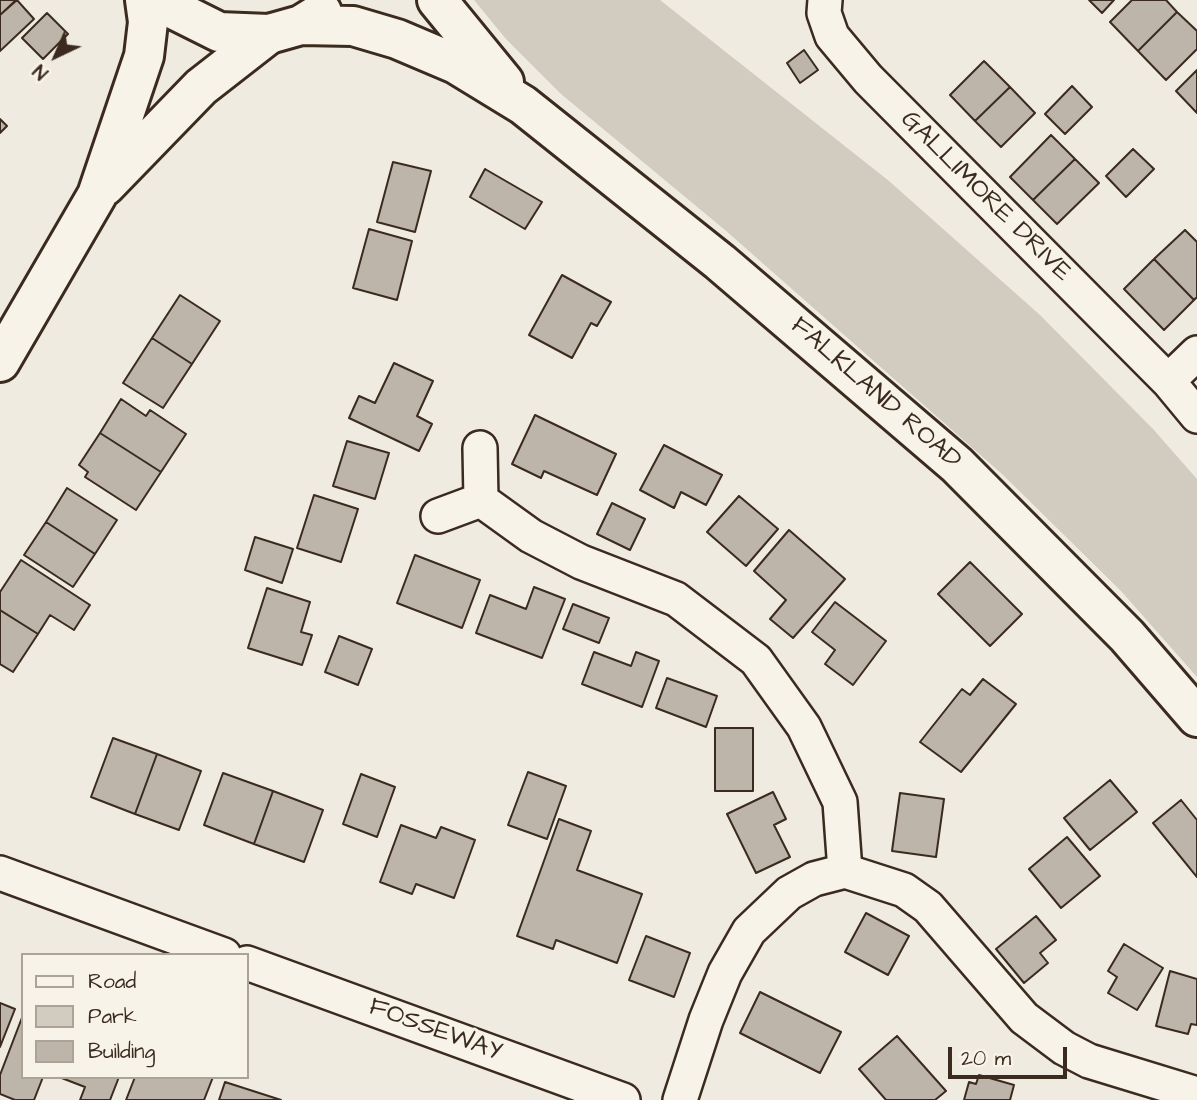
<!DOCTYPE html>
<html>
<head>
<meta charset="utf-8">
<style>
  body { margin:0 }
  #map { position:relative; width:1197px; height:1100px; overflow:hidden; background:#efebe0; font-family:"Architects Daughter",sans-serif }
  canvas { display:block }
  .legend { position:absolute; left:21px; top:953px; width:228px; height:126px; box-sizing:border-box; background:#f7f3e8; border:2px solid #aca397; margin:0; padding:9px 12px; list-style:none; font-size:21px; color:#3b2a1e }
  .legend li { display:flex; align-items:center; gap:14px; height:35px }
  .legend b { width:35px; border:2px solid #aca397 }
  .north { position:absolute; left:21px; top:21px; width:70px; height:70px; -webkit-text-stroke:5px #f7f3e8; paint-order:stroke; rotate:224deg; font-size:19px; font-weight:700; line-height:28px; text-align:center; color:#3b2a1e }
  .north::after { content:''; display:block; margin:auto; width:24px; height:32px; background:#3b2a1e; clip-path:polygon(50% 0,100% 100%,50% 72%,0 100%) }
  .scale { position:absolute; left:948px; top:1047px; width:119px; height:32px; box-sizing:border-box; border:4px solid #3b2a1e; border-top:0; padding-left:9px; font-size:21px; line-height:24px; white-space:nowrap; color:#3b2a1e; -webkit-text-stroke:5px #f7f3e8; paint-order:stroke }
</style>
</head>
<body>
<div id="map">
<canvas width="1197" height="1100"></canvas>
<ul class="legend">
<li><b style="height:9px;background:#f7f3e8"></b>Road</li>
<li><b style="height:19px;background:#d1cbc0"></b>Park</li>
<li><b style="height:19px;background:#bdb5aa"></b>Building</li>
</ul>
<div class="north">N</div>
<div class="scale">20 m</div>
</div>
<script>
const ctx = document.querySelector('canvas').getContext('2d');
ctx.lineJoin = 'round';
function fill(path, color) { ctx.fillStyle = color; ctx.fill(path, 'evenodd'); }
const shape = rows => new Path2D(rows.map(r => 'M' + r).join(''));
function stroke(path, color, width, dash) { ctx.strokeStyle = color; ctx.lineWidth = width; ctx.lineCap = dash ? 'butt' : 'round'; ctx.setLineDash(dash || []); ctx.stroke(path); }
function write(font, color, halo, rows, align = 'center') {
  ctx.font = font + ' "Architects Daughter",sans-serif'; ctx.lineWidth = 6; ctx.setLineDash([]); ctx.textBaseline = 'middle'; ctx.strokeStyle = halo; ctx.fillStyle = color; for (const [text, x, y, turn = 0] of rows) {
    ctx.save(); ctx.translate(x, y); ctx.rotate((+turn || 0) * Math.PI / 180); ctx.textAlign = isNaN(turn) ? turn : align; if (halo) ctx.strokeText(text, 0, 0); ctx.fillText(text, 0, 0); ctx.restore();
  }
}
const green = shape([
  [474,0,660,0,889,181,1040,315,1153,429,1197,479,1197,677,1121,591,1002,474,725,230,561,94,506,39]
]);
const building = shape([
  [0,0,16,0,0,15,0,0],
  [17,0,34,19,0,51,0,15,17,0],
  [1089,0,1114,0,1102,13,1089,0],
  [1132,0,1166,0,1177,12,1138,51,1110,22,1132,0],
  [1177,12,1197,31,1197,49,1166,80,1138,51,1177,12],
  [47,13,68,34,43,59,22,38,47,13],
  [804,50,818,70,800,83,787,63,804,50],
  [984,61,1010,87,975,121,950,95,984,61],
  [1197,70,1197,113,1176,91,1197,70],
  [1072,86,1092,107,1065,134,1045,114,1072,86],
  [1010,87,1035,113,1001,147,975,121,1010,87],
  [0,119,7,126,0,133,0,119],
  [1051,135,1075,159,1033,200,1010,177,1051,135],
  [1133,149,1154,169,1126,197,1106,176,1133,149],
  [1075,159,1099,183,1057,224,1033,200,1075,159],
  [393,162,431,171,415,232,377,222,393,162],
  [485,169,542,202,525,229,470,197,485,169],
  [369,229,412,241,397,300,353,288,369,229],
  [1185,230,1197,242,1197,297,1194,300,1154,259,1185,230],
  [1154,259,1194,300,1164,330,1124,289,1154,259],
  [562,275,611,302,597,326,591,323,572,358,529,335,562,275],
  [180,295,220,321,192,364,152,338,180,295],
  [152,338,192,364,163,408,123,383,152,338],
  [394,363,433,381,417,416,432,424,419,451,349,418,359,396,375,403,394,363],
  [121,399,146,416,150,410,186,434,161,472,100,433,121,399],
  [535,415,616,454,597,495,544,471,541,478,512,464,535,415],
  [100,433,161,472,136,510,85,477,88,472,79,465,100,433],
  [347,441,389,453,375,499,333,486,347,441],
  [664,445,722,475,706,505,681,492,674,508,640,490,664,445],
  [67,488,117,520,95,554,46,522,67,488],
  [314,495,358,509,341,562,297,548,314,495],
  [739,496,778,529,746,566,707,532,739,496],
  [612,503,645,519,630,550,597,534,612,503],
  [46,522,95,554,73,587,24,555,46,522],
  [789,530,845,579,793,638,770,619,786,600,754,571,789,530],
  [255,537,293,549,282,583,245,570,255,537],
  [415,555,480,580,462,628,397,603,415,555],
  [21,560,90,605,74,630,50,615,38,634,0,610,0,592,21,560],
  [970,562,1022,614,990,646,938,594,970,562],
  [534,587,565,599,542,658,476,633,490,595,526,609,534,587],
  [267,588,310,602,301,632,312,635,302,665,248,648,267,588],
  [835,602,886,641,853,685,825,664,835,650,812,632,835,602],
  [573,604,609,618,599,643,563,629,573,604],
  [0,610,38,634,13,672,0,664,0,610],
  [339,636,372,649,358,685,325,672,339,636],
  [594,652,631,666,636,652,659,661,642,707,582,684,594,652],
  [667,678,717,696,706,727,656,708,667,678],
  [983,679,1016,704,961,772,920,742,962,689,970,695,983,679],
  [715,728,753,728,753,791,715,791,715,728],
  [113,738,157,754,135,814,91,797,113,738],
  [157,754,201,771,179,830,135,814,157,754],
  [528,772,566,786,547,839,508,825,528,772],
  [223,773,273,791,254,844,204,825,223,773],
  [361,774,395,787,377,837,343,824,361,774],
  [1110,780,1137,812,1090,850,1064,818,1110,780],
  [273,791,323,810,304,862,254,844,273,791],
  [773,792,786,819,774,825,790,857,756,873,727,814,773,792],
  [900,793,944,799,936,857,892,851,900,793],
  [1181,800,1197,820,1197,877,1153,823,1181,800],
  [559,819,591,831,577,870,642,894,617,963,556,940,553,949,517,936,559,819],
  [401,825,436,838,441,827,475,840,454,898,416,884,412,894,380,882,401,825],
  [1067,837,1100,876,1061,908,1029,869,1067,837],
  [866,913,909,936,888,975,845,952,866,913],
  [1036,916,1056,940,1040,953,1048,963,1024,983,996,949,1036,916],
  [646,936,690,953,674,997,629,980,646,936],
  [1124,944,1163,968,1137,1010,1108,993,1117,977,1108,971,1124,944],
  [1170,971,1197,979,1197,1025,1191,1024,1188,1034,1156,1026,1170,971],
  [760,992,841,1032,820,1073,740,1033,760,992],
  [0,1003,15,1009,0,1047,0,1003],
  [23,1015,23,1077,43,1077,34,1100,15,1100,0,1094,0,1075,23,1015],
  [897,1036,946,1091,935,1100,886,1100,859,1069,897,1036],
  [979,1075,1014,1085,1010,1100,964,1100,969,1082,976,1084,979,1075],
  [59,1077,119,1077,110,1100,80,1100,85,1087,59,1077],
  [135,1077,213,1077,204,1100,126,1100,135,1077],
  [225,1082,281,1100,219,1100,225,1082]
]);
const minor = shape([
  [825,0,824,13,832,36,868,79,1168,381,1197,416],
  [1168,381,1197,353],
  [481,500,531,536,581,562,676,599,756,660,804,727,840,802,845,871],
  [438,516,481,500,480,448],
  [0,873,224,955],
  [247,963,623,1100],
  [680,1100,706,1020,725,973,749,931,789,893,814,879,845,871,904,890,928,907,1024,1018,1064,1048,1089,1061,1197,1094]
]);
const tertiary = shape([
  [105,186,201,87,269,34],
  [0,362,97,195,144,56,148,22,145,0]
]);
const trunk = shape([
  [166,0,173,9,219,32,269,34,301,25,322,12],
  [437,0,504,82],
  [301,25,353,26,397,39,456,64,523,105,720,262,957,465,1127,636,1197,717]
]);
const streetNames = [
  ["GALLIMORE DRIVE",985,197,45],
  ["FALKLAND ROAD",875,394,41],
  ["FOSSEWAY",435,1031,20]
];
fill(green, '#d1cbc0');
fill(building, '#bdb5aa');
stroke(building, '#3b2a1e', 2);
stroke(minor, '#3b2a1e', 38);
stroke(tertiary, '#3b2a1e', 44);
stroke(trunk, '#3b2a1e', 44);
stroke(minor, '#f7f3e8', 33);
stroke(tertiary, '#f7f3e8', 38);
stroke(trunk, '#f7f3e8', 38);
write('26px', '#3b2a1e', '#f7f3e8', streetNames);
</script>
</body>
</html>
